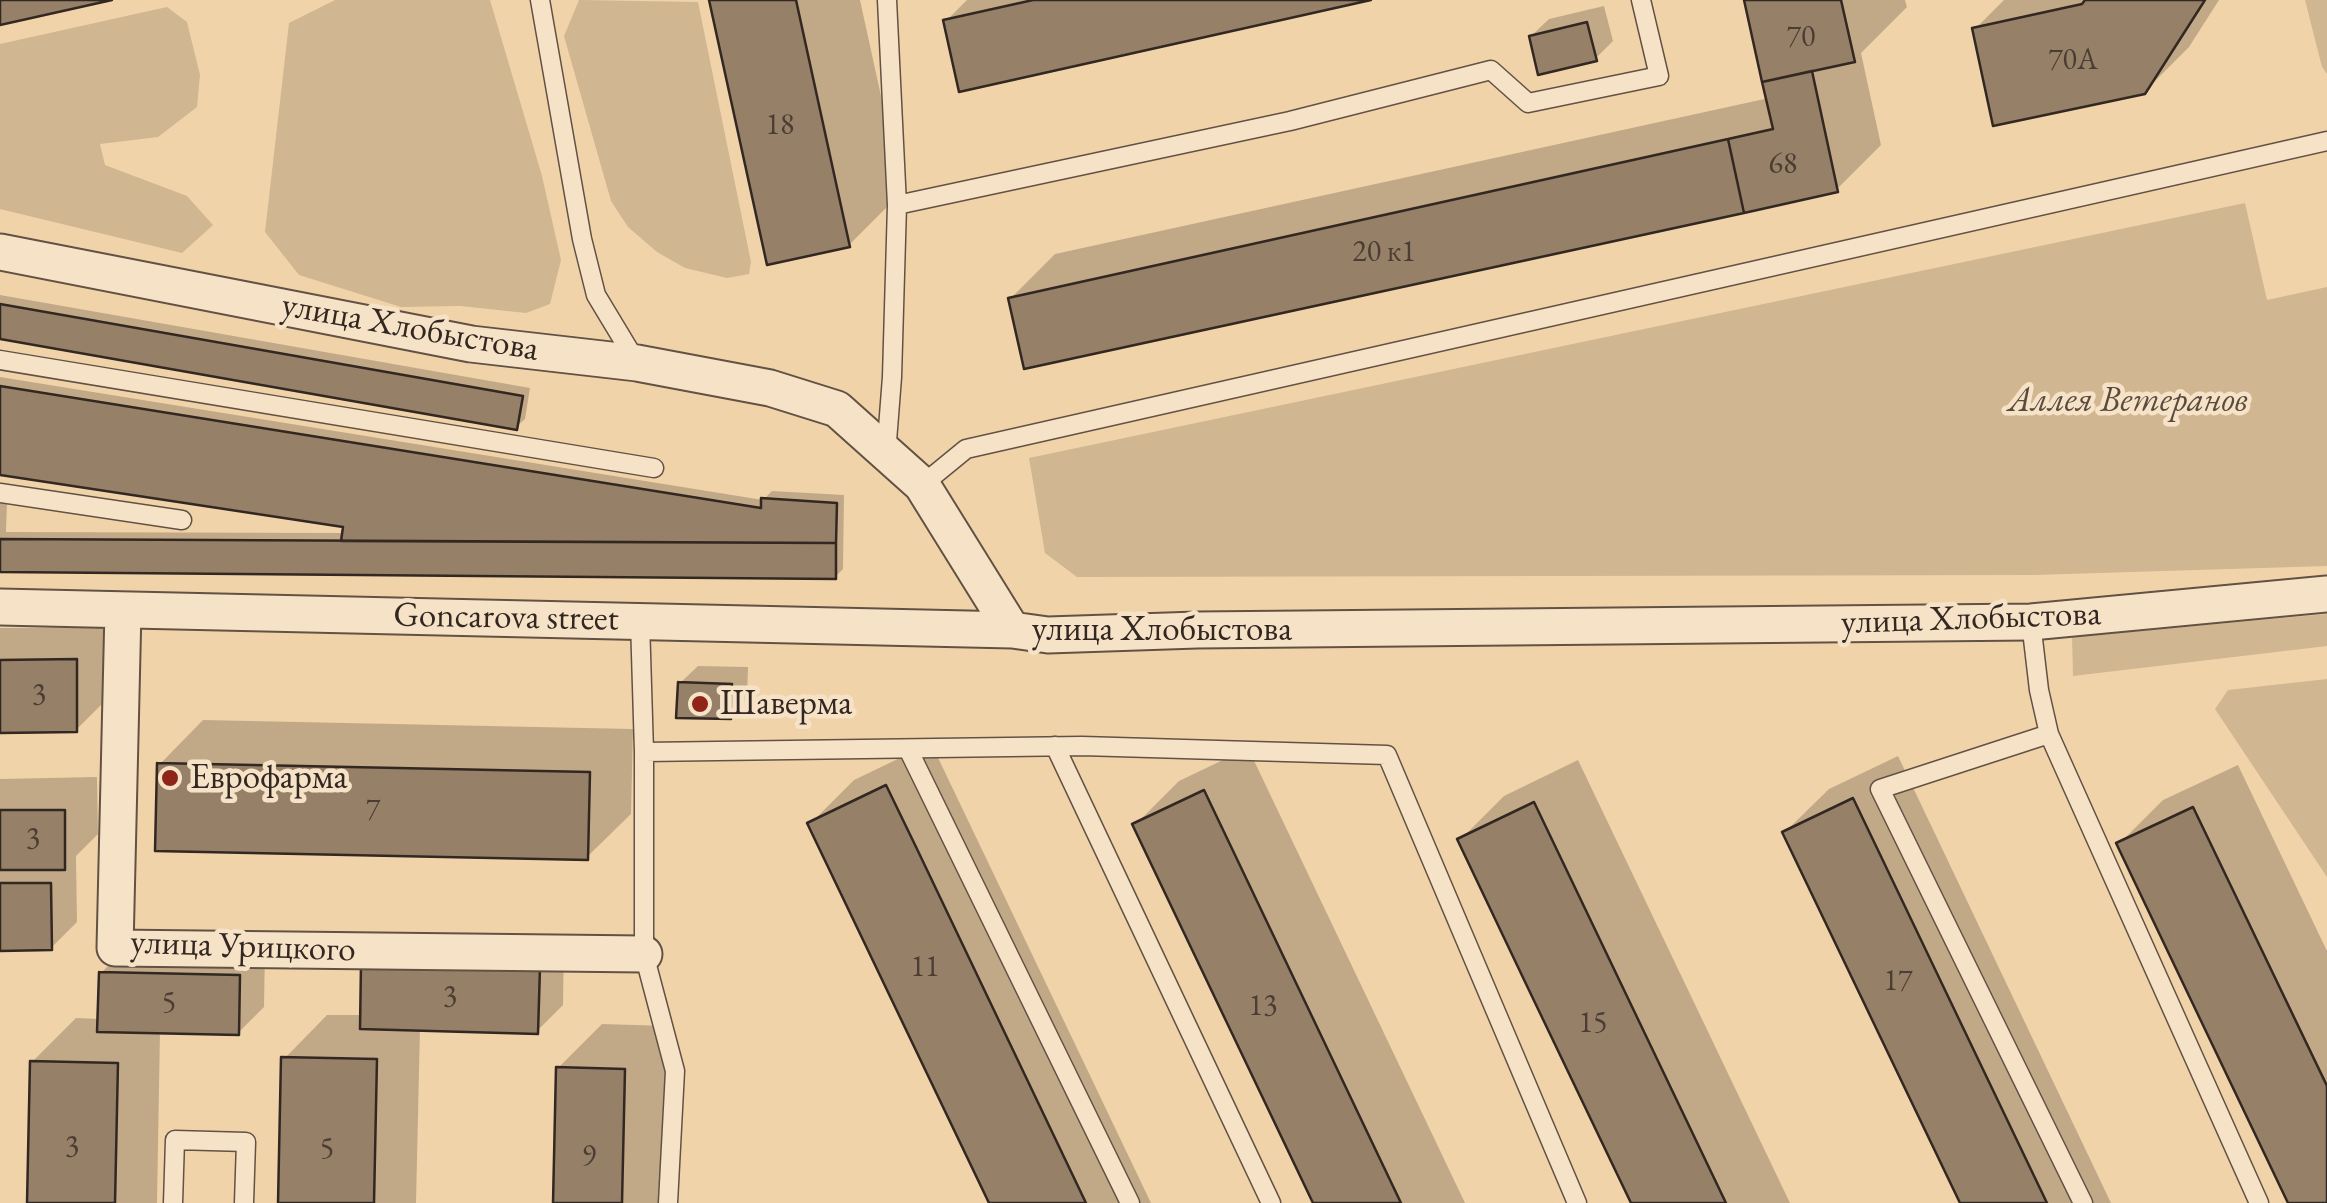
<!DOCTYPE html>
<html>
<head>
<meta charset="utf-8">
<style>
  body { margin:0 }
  canvas { display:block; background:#f1d3a9 }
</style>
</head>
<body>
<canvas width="2327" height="1203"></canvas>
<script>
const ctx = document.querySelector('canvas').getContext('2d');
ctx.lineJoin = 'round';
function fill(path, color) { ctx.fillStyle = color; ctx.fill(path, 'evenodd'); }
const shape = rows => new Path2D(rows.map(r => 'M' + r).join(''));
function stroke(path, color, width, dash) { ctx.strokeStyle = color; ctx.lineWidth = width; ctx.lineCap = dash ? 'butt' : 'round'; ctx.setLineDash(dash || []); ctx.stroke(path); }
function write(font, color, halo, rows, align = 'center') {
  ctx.font = font + ' "EB Garamond",serif'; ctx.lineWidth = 9; ctx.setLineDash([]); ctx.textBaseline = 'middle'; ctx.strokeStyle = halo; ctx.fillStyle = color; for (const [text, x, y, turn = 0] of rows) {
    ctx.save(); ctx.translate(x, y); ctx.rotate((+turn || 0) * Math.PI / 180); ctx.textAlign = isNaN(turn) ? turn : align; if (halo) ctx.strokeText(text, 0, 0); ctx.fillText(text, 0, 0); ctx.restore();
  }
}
const green = shape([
  [335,0,490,0,542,176,561,260,550,304,526,313,460,306,401,307,299,275,265,232,289,23],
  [579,0,698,2,751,262,749,274,727,278,685,268,657,252,628,227,611,201,564,36],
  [2305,0,2327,0,2327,74,2322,67],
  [167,7,187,22,200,75,197,107,158,137,100,144,105,165,187,196,213,225,182,253,0,209,0,44],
  [2245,203,2267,300,2327,287,2327,566,2034,575,1077,577,1045,553,1029,458],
  [2327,614,2327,646,2073,676,2072,637],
  [2327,679,2327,877,2215,709,2228,690]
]);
const shadow = shape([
  [712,0,860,0,902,192,849,245],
  [967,0,1360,0,946,21],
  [1747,0,1905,0,1907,7,1861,53,1881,145,1837,189,1011,298,1055,254,1769,98],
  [2004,0,2219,0,2189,47,2144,92,1975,29],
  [1604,6,1613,41,1595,59,1531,36,1549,19],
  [0,295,530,388,525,419,516,427,0,336],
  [0,377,763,500,772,491,844,495,843,569,835,577,0,569,0,502,7,502,6,532,344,533,346,525,0,473],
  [109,627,109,697,76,730,0,731,0,628],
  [698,666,748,667,747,699,730,717,680,683],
  [203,720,633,729,631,814,587,857,160,764],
  [931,743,1151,1203,992,1203,810,824,854,780],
  [1248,748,1465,1203,1316,1203,1135,825,1179,781],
  [1898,756,2111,1203,1963,1203,1785,832,1829,789],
  [1578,760,1790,1203,1634,1203,1460,840,1504,796],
  [2238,765,2327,951,2327,1203,2291,1203,2119,844,2163,800],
  [97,777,98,834,76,856,77,922,51,948,0,948,0,779],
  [564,942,563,1005,537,1031,420,1028,416,1203,280,1203,284,1059,327,1015,363,1015],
  [127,947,265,950,264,1007,238,1033,160,1031,157,1203,29,1203,32,1062,76,1018,100,1019,101,973],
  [602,1024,668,1026,664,1203,556,1203,558,1068]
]);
const building = shape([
  [0,0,112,0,0,25,0,0],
  [709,0,796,0,850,247,767,265,709,0],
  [1033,0,1371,0,959,92,943,20,1033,0],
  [1744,0,1841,0,1855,62,1762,82,1744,0],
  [2085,0,2205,0,2145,94,1993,126,1972,28,2082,4,2085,0],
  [1587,22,1597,61,1538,75,1529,36,1587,22],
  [1812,71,1838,192,1744,213,1728,139,1773,129,1762,82,1812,71],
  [1728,139,1744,213,1024,369,1008,298,1728,139],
  [0,304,523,396,517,430,0,339,0,304],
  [0,386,761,508,761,498,837,503,836,543,341,541,343,527,0,475,0,386],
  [0,539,836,543,836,579,0,572,0,539],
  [77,659,77,732,0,733,0,660,77,659],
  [678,682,732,684,731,719,676,718,678,682],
  [157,763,590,772,588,860,155,851,157,763],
  [886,785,917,849,1086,1203,989,1203,807,823,886,785],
  [1204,790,1401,1203,1313,1203,1132,824,1204,790],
  [1853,798,2001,1107,2047,1203,1960,1203,1782,832,1853,798],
  [1534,802,1726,1203,1631,1203,1527,986,1457,839,1534,802],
  [2193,807,2327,1086,2327,1203,2288,1203,2116,843,2193,807],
  [0,810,65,810,65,870,0,870,0,810],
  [0,883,51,883,52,950,0,951,0,883],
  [361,963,540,967,538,1034,360,1029,361,963],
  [99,972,240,975,239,1035,97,1032,99,972],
  [281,1057,377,1059,374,1203,278,1203,281,1057],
  [30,1061,118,1063,115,1203,27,1203,30,1061],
  [556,1067,625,1069,622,1203,553,1203,556,1067]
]);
const lane = shape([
  [540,0,582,239,596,295,637,363],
  [897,205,1290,121,1491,70,1528,103,1659,76,1641,0],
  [0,360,654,468],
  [886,454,892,377,897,205,887,0],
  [922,485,966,449,2327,141],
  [0,493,182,520],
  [640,621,644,752,644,954,675,1071,668,1203],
  [2031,622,2039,690,2049,734,1880,789,2083,1203],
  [2049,734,2259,1203],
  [1055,746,1271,1203],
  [908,749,1130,1203],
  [644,752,1082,746,1387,755,1577,1203],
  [173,1203,175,1140,246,1142,244,1203]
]);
const street = shape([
  [0,252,471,344,637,363,770,388,837,409,922,485,1012,630],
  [0,607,1012,630,1048,635,1197,630,2031,622,2327,594],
  [123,610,115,948,644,954]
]);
const markers = [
  [700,704,10,"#8f2418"],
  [170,778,10,"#8f2418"]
];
const numberNames = [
  ["70",1801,38],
  ["70А",2073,61],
  ["18",780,126],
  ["68",1783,165],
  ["20 к1",1384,253],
  ["3",39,696],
  ["7",373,811],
  ["3",33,840],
  ["11",925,968],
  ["17",1898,982],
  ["3",450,998],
  ["5",169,1004],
  ["13",1263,1007],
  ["15",1593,1024],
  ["3",72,1148],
  ["5",327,1150],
  ["9",589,1157]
];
const streetNames = [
  ["улица Хлобыстова",410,328,10],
  ["Goncarova street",506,618,1],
  ["улица Хлобыстова",1971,619,-2],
  ["улица Хлобыстова",1162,630],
  ["улица Урицкого",243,947,2]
];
const parkNames = [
  ["Аллея Ветеранов",2128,401]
];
const poiNames = [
  ["Шаверма",720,704],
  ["Еврофарма",190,778]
];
fill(green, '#d1b692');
fill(shadow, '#0003');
fill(building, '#968068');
stroke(building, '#332722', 2.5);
stroke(lane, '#625244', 21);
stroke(street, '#625244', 39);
stroke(lane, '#f6e2c7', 18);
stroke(street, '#f6e2c7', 35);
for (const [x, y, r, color] of markers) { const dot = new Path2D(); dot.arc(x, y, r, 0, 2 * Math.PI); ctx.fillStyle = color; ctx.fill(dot); stroke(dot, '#f6e2c7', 4); }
write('30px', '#4c3d34', null, numberNames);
write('35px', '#332722', '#f6e2c7', streetNames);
write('italic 35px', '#5a4b3e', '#f6e2c7', parkNames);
write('35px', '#332722', '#f6e2c7', poiNames, 'left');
</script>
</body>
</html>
